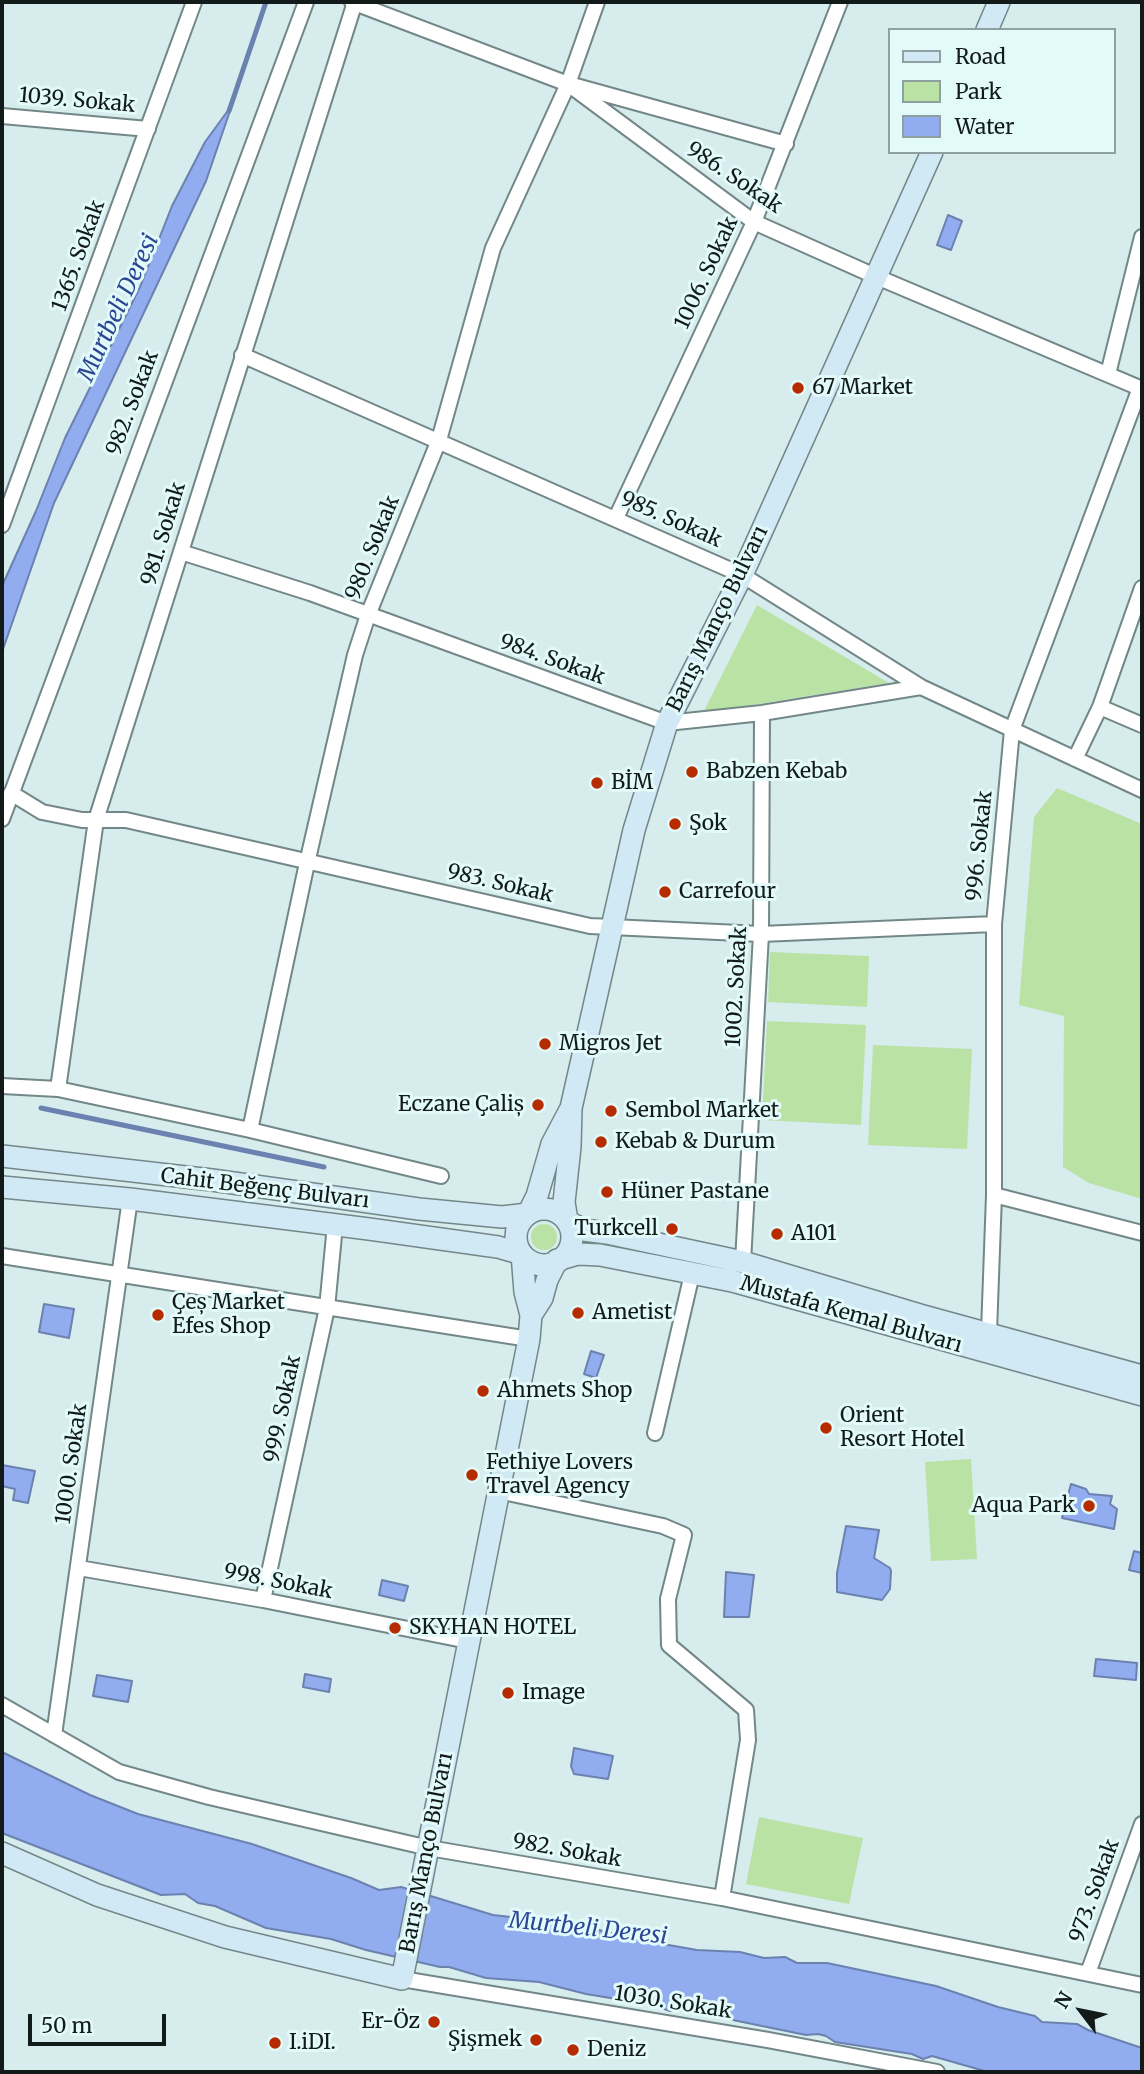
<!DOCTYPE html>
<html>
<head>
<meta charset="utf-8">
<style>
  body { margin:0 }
  #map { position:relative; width:1144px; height:2074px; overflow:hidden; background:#d6eced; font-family:Merriweather,serif }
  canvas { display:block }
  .frame { position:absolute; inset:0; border:4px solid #121a1a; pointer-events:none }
  .legend { position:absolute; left:888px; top:28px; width:228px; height:126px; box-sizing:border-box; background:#e3fafb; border:2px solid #8fa0a1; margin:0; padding:9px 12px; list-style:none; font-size:21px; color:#121a1a }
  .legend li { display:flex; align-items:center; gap:14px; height:35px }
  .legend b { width:35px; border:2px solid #8fa0a1 }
  .north { position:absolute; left:1046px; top:1976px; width:70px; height:70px; -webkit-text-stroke:5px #e3fafb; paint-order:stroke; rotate:302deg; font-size:19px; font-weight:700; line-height:28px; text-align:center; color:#121a1a }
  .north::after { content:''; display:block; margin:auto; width:24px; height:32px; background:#121a1a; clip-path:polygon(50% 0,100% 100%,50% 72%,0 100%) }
  .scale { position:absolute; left:28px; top:2014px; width:138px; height:32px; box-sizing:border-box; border:4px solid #121a1a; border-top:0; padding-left:9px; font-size:21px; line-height:24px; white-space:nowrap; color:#121a1a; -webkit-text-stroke:5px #e3fafb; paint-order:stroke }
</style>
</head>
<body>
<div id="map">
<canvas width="1144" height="2074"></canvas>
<div class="frame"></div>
<ul class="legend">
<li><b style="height:9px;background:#d1e8f5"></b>Road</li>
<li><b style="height:19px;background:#bbe2a5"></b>Park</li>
<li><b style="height:19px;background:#91adef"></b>Water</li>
</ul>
<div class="north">N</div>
<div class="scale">50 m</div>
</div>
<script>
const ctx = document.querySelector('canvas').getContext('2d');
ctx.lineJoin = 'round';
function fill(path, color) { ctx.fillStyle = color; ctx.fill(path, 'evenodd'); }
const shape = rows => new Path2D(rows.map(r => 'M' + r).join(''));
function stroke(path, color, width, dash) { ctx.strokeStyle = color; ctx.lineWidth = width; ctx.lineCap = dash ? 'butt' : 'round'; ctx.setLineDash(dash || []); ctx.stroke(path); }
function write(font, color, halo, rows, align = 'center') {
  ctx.font = font + ' Merriweather,serif'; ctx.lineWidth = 6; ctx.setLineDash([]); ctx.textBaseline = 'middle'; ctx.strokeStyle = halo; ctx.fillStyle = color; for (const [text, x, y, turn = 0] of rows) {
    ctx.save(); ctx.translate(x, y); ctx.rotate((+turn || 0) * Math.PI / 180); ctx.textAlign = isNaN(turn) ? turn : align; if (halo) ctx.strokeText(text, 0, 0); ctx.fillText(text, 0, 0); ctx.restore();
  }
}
const green = shape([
  [757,605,889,683,703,713],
  [1057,788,1142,824,1142,1199,1089,1183,1063,1167,1064,1016,1019,1005,1034,817],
  [770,952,869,956,867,1007,768,1002],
  [767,1021,866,1025,861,1125,762,1120],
  [873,1045,972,1049,967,1149,868,1145],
  '531 1237a13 13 0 1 1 26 0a13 13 0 1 1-26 0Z',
  [971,1459,977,1559,931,1561,925,1462],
  [759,1817,863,1838,849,1904,746,1884]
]);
const water = shape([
  [232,105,206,181,54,503,2,652,2,586,36,511,65,438,140,287,172,206,205,142,232,105],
  [948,215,962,221,951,250,937,245,948,215],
  [44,1304,74,1309,69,1338,39,1332,44,1304],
  [591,1351,604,1355,596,1378,584,1374,591,1351],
  [2,1465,35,1471,28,1503,13,1500,15,1489,2,1486,2,1465],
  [1071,1484,1086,1489,1089,1494,1112,1496,1110,1504,1117,1509,1114,1529,1062,1518,1071,1484],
  [846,1526,879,1530,874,1558,890,1568,891,1571,890,1589,882,1600,837,1592,837,1573,846,1526],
  [1134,1551,1142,1553,1142,1573,1129,1570,1134,1551],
  [726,1572,754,1575,749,1617,724,1617,726,1572],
  [382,1580,408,1586,404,1601,379,1595,382,1580],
  [1096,1659,1137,1663,1136,1680,1094,1676,1096,1659],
  [305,1674,331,1679,329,1692,303,1687,305,1674],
  [97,1675,132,1681,128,1702,93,1696,97,1675],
  [574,1748,613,1756,608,1779,574,1774,571,1766,574,1748],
  [2,1752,90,1795,138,1814,252,1844,351,1878,379,1890,401,1887,493,1915,573,1924,646,1941,697,1950,740,1952,764,1958,785,1957,797,1963,827,1963,936,1986,998,2007,1035,2016,1042,2022,1077,2024,1088,2030,1142,2048,1142,2072,988,2072,932,2056,923,2059,912,2054,835,2042,826,2036,818,2034,806,2035,684,2010,670,2011,653,2005,586,1994,539,1982,486,1978,449,1967,440,1967,366,1950,331,1939,266,1928,215,1906,198,1903,185,1894,161,1895,2,1833,2,1752]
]);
const stream = shape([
  [229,111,266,2],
  [41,1108,324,1167]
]);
const street = shape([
  [352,2,568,84,754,222,877,277,1142,389],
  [576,86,786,144],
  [2,116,148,129],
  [242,355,742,575,921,687,1142,790],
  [1108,374,1142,237],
  [616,518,754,222,840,2],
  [2,525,194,2],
  [181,552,310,593,667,723,762,713,921,687],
  [1100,707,1142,725],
  [1075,759,1100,707,1142,588],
  [11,793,42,812,82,820,126,820,590,926,761,934,994,924],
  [2,819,306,2],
  [2,1086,58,1089,250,1130,441,1176],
  [58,1089,96,820,355,2],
  [250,1130,307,863,355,655,368,615,439,440,493,248,568,84,597,2],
  [994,1195,1142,1233],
  [2,1256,529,1339],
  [743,1262,761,934,762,713],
  [989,1332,994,1195,994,924,1012,730,1140,388],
  [655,1433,692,1274],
  [498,1491,663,1526,684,1535,668,1599,669,1645,746,1710,748,1740,722,1898],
  [79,1568,263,1600,468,1641],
  [263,1600,327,1308,335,1225],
  [2,1705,119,1772,209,1797,429,1848,722,1898,1142,1985],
  [54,1735,130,1199],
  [1088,1973,1142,1824],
  [402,1979,768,2040,937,2072]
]);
const secondary = shape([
  [987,30,999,2],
  [2,1156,212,1180,419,1209,502,1217,528,1214],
  [2,1187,130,1199,369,1229,498,1247,522,1254],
  '516 1237a28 28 0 1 1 56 0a28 28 0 1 1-56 0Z',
  [528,1214,537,1196,552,1144,570,1110],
  [567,1221,564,1202,570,1147,571,1108,634,830,667,723,742,575,932,152],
  [567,1221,584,1230,607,1233,743,1262,920,1315,1142,1376],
  [557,1260,578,1254,600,1255,732,1281,1142,1395],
  [531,1315,542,1298,547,1280,557,1260],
  [2,1853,97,1895,225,1937,402,1979,529,1339,531,1315,525,1292,522,1254]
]);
const markers = [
  [798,388,7,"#b62c00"],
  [692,772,7,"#b62c00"],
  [597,783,7,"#b62c00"],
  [675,824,7,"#b62c00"],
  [665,892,7,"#b62c00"],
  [545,1044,7,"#b62c00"],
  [538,1105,7,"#b62c00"],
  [611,1111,7,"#b62c00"],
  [601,1142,7,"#b62c00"],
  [607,1192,7,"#b62c00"],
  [672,1229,7,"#b62c00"],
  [777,1234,7,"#b62c00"],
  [578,1313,7,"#b62c00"],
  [158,1315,7,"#b62c00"],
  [483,1391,7,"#b62c00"],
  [826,1428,7,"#b62c00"],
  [472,1475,7,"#b62c00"],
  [1089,1506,7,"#b62c00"],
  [395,1628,7,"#b62c00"],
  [508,1693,7,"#b62c00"],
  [434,2022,7,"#b62c00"],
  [536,2040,7,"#b62c00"],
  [275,2043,7,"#b62c00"],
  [573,2050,7,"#b62c00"]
];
const streetNames = [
  ["1039. Sokak",77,101,5],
  ["986. Sokak",734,178,34],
  ["1365. Sokak",79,256,-70],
  ["1006. Sokak",707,273,-65],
  ["982. Sokak",133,403,-69],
  ["985. Sokak",671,520,24],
  ["981. Sokak",164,534,-73],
  ["980. Sokak",373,548,-68],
  ["Barış Manço Bulvarı",718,619,-64],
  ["984. Sokak",552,660,20],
  ["996. Sokak",980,846,-84],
  ["983. Sokak",500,884,13],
  ["1002. Sokak",737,987,-87],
  ["Cahit Beğenç Bulvarı",265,1189,7],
  ["Mustafa Kemal Bulvarı",851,1315,16],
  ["999. Sokak",283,1409,-78],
  ["1000. Sokak",72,1464,-82],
  ["998. Sokak",278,1582,11],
  ["982. Sokak",567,1851,10],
  ["Barış Manço Bulvarı",427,1853,-79],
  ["973. Sokak",1095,1891,-70],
  ["1030. Sokak",673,2003,9]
];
const poiNames = [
  ["67 Market",812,388],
  ["Babzen Kebab",706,772],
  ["BİM",611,783],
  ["Şok",689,824],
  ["Carrefour",679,892],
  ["Migros Jet",559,1044],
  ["Eczane Çaliș",524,1105,"right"],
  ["Sembol Market",625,1111],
  ["Kebab & Durum",615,1142],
  ["Hüner Pastane",621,1192],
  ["Turkcell",658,1229,"right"],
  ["A101",791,1234],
  ["Çeș Market",172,1303],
  ["Efes Shop",172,1327],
  ["Ametist",592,1313],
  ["Ahmets Shop",497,1391],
  ["Orient",840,1416],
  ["Resort Hotel",840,1440],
  ["Fethiye Lovers",486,1463],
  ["Travel Agency",486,1487],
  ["Aqua Park",1075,1506,"right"],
  ["SKYHAN HOTEL",409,1628],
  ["Image",522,1693],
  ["Er-Öz",420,2022,"right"],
  ["Şişmek",522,2040,"right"],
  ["I.iDI.",289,2043],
  ["Deniz",587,2050]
];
const waterNames = [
  ["Murtbeli Deresi",119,308,-65],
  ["Murtbeli Deresi",588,1929,6]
];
fill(green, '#bbe2a5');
fill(water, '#91adef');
stroke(water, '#6b81af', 2);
stroke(stream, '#6b81af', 5);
stroke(street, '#738788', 18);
stroke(secondary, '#738788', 24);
stroke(street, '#fff', 14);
stroke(secondary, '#d1e8f5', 21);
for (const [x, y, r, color] of markers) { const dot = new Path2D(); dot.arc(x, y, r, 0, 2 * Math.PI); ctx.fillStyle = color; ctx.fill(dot); stroke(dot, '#e3fafb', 2.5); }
write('21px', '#121a1a', '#e3fafb', streetNames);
write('21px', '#121a1a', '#e3fafb', poiNames, 'left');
write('italic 23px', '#2c4693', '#e3fafb', waterNames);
</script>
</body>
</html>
